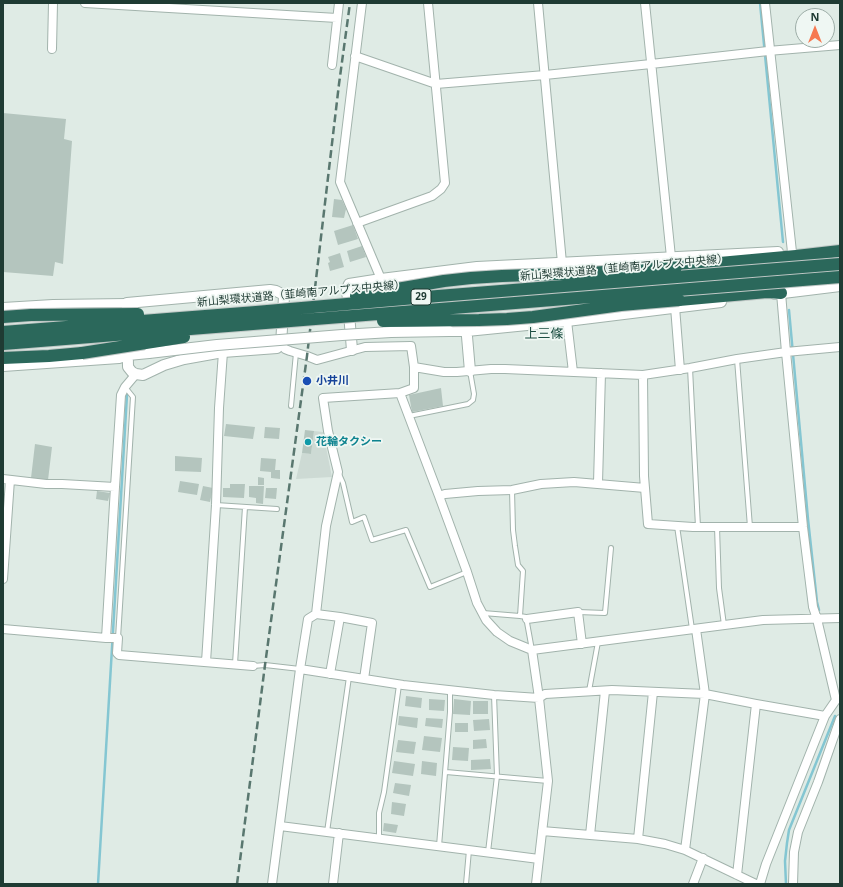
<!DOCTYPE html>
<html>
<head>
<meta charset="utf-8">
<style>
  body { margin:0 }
  #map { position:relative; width:843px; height:887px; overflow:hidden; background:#dfebe5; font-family:"Noto Sans",sans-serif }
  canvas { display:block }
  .frame { position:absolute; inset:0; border:4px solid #1f3b33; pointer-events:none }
  .north { position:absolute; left:795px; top:8px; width:40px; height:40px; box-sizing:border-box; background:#eff7f3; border:1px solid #9caca6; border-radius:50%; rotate:0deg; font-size:11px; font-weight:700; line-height:16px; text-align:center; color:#1f3b33 }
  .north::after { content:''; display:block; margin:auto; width:14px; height:18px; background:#f67951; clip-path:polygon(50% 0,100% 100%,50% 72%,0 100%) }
</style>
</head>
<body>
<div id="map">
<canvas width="843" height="887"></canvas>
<div class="frame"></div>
<div class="north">N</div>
</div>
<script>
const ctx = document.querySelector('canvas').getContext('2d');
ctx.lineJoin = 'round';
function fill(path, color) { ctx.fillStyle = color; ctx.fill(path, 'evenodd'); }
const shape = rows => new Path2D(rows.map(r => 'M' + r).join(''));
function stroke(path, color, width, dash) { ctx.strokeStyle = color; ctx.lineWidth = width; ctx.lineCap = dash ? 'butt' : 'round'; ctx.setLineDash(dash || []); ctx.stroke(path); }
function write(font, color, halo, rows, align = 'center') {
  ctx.font = font + ' "Noto Sans","Noto Sans JP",sans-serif'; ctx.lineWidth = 3.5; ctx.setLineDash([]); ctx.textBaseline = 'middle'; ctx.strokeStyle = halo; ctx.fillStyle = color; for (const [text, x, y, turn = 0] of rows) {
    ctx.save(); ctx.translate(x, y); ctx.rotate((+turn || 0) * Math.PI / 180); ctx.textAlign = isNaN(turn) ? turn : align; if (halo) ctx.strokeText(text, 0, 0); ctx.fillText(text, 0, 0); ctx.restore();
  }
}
const built = shape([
  [314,431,323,432,332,477,296,479,302,453,311,454]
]);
const stream = shape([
  [760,3,783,242],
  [789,310,808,519,817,602,819,610],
  [98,884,127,395],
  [786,884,785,861,787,843,789,830,835,716]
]);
const building = shape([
  [3,113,66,119,64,139,72,141,63,264,55,262,53,276,3,272],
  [334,199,342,200,346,209,344,218,332,217],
  [353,225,358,239,338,245,334,231],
  [362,246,366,257,350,262,347,251],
  [340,253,344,267,330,271,328,263,330,262,328,257],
  [441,388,443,406,412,412,409,395],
  [226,424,255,427,253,439,224,436],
  [265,427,280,428,279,439,264,438],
  [305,430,314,431,311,454,302,453],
  [35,444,52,447,48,480,31,478],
  [175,456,202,458,201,472,175,471],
  [261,458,276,459,275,470,280,470,280,479,271,478,271,472,260,471],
  [258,477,264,478,264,485,258,485],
  [180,481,199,484,197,495,178,492],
  [230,484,245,484,244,498,223,497,223,488,230,488],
  [203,486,213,488,210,502,200,500],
  [249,486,264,486,263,504,256,503,256,498,249,497],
  [266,488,277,488,276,499,265,498],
  [97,491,110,493,108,501,96,499],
  [406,696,422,698,421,708,405,706],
  [429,699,445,700,444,711,429,710],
  [454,699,471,701,470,715,453,714],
  [473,701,488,701,488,714,473,714],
  [399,716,418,718,417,728,398,725],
  [426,718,443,719,442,728,425,726],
  [489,719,490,730,474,731,473,720],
  [455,723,468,723,468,732,455,732],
  [424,736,442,738,440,752,422,750],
  [486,739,487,748,473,749,473,740],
  [398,740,416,742,414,754,396,752],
  [453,747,469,748,468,761,452,760],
  [490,759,491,769,471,770,471,760],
  [394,761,415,764,413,776,392,773],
  [422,761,437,763,436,776,421,774],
  [395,783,411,785,409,796,393,793],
  [392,802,406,804,404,816,391,814],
  [384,823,398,825,396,833,383,831]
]);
const service = shape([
  [737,359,750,527],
  [690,368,698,527],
  [291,406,296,353],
  [409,416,468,404,473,400,474,394,470,371],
  [339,474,343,483,352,522,364,517,372,540,406,530,430,587,467,572],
  [512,490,513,530,515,546,518,565,523,571,520,616,526,617,532,650],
  [216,505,277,509],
  [677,526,692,629],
  [717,527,719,588,724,625],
  [578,612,605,613,611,548],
  [483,613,520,616],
  [118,638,133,397,125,387],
  [235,664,245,507],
  [253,666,265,665,300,669],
  [589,691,598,642],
  [446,772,548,781],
  [327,832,349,677],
  [379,838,379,813,384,792,399,685],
  [439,846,450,712,450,691],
  [488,852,497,776,494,695],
  [466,884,469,850]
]);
const minor = shape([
  [85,3,337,18],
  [362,3,340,182,381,279],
  [538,3,562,263],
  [645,3,671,257],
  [765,3,792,252],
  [52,49,53,3],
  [355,56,436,84,545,75,651,64,768,51,840,45],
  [332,65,339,3],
  [357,223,432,196,441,189,445,183,428,3],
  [3,307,53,304,127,303],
  [675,307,680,370],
  [567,321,573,372],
  [281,344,285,349,290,351,307,356,317,360,365,347,411,346,414,367,414,388,400,393,439,496,467,572,477,603,486,620,497,632,510,641,532,650,763,620,840,618],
  [414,367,444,372,457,372,491,369,505,369,643,375,690,368,737,359,786,352,840,347],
  [643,375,644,476,648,524,693,527,803,527],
  [3,479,46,484,62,484,115,487],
  [598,483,601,373],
  [439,496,445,494,478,491,512,490,541,484,574,482,645,488],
  [3,579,10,480],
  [316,614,340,617,372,623,364,679],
  [527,619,578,612,582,644],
  [3,629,106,638,118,638,117,653,119,655,253,666],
  [106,638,115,487,121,395,125,387,136,374],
  [532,650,539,698,548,781,536,884],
  [206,662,216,505,219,408,223,352],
  [300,669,403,685,494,695,539,698,545,694,612,690,705,694,756,704,825,716,836,700,817,619,813,607,803,527,786,352,781,293],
  [330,674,340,617],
  [280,826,539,859],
  [542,831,638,839,665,844,685,850,756,884],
  [590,835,605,691],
  [638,839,653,692],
  [685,850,705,694,696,629],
  [737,875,756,704],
  [272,884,300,669,308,619,316,614,326,526,338,472,328,431,323,398,400,393],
  [333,884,339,833],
  [693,884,703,858],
  [760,884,766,864,825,716],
  [793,884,794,852,798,832,818,782,840,719]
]);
const tertiary = shape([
  [270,290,276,291,282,294,284,297,281,344,277,348,223,352,184,359,164,365,143,375,136,374,132,372,128,367,127,303,270,290],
  [775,294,840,286],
  [466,325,470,371],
  [449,331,467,331,567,321,721,302],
  [352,350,347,289,349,284,381,279,477,267,778,252],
  [3,366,119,358,128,355,149,353]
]);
const motorway = shape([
  [676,267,796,256,840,251],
  [679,300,767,292,781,293],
  [3,358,49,356,82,353]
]);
const rail = shape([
  [237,884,265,665,307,356,339,84,350,3]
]);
const tertiaryBridge = shape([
  [149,353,217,345,342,335,391,332,449,331]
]);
const motorwayBridge = shape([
  [356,296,444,281,471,278,502,276,589,273,676,267],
  [3,317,31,315,138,314],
  [383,321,479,320,507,319,533,317,621,305,679,300],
  [3,332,256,312,438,296,840,264],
  [3,344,840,277],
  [82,353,184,337]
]);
const markers = [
  [307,381,5,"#1a4fb4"],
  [308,442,4,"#0f9aa8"]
];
const shields = [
  [421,297,20]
];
const shieldNames = [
  ["29",421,297]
];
const streetNames = [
  ["新山梨環状道路（韮崎南アルプス中央線）",624,268,-5],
  ["新山梨環状道路（韮崎南アルプス中央線）",301,294,-5]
];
const transitNames = [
  ["小井川",316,381]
];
const cultureNames = [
  ["花輪タクシー",316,442]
];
const quarterNames = [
  ["上三條",544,334]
];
fill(built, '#cddad4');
stroke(stream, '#84c6d2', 2.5);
fill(building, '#b4c5be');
stroke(service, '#a2b3ac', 6);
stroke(minor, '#a2b3ac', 10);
stroke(tertiary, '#a2b3ac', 12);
stroke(motorway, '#c0c8c6', 14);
stroke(service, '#fff', 4);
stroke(minor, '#fff', 8);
stroke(tertiary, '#fff', 10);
stroke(motorway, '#2b685b', 12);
stroke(rail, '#59776f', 2.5, [8, 4]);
stroke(tertiaryBridge, '#a2b3ac', 12, []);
stroke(motorwayBridge, '#c0c8c6', 14, []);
stroke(tertiaryBridge, '#fff', 10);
stroke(motorwayBridge, '#2b685b', 12);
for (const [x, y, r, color] of markers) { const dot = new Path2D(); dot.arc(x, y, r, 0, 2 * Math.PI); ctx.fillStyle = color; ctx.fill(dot); stroke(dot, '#eff7f3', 1.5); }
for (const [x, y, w] of shields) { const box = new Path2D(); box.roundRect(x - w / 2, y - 8, w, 16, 3); ctx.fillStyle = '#eff7f3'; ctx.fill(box); stroke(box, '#1f3b33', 1); }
write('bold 10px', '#1f3b33', null, shieldNames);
write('11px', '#1f3b33', '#eff7f3', streetNames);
write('bold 11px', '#164399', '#eff7f3', transitNames, 'left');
write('bold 11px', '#0d838f', '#eff7f3', cultureNames, 'left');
write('13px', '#1b4d41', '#eff7f3', quarterNames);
</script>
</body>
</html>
